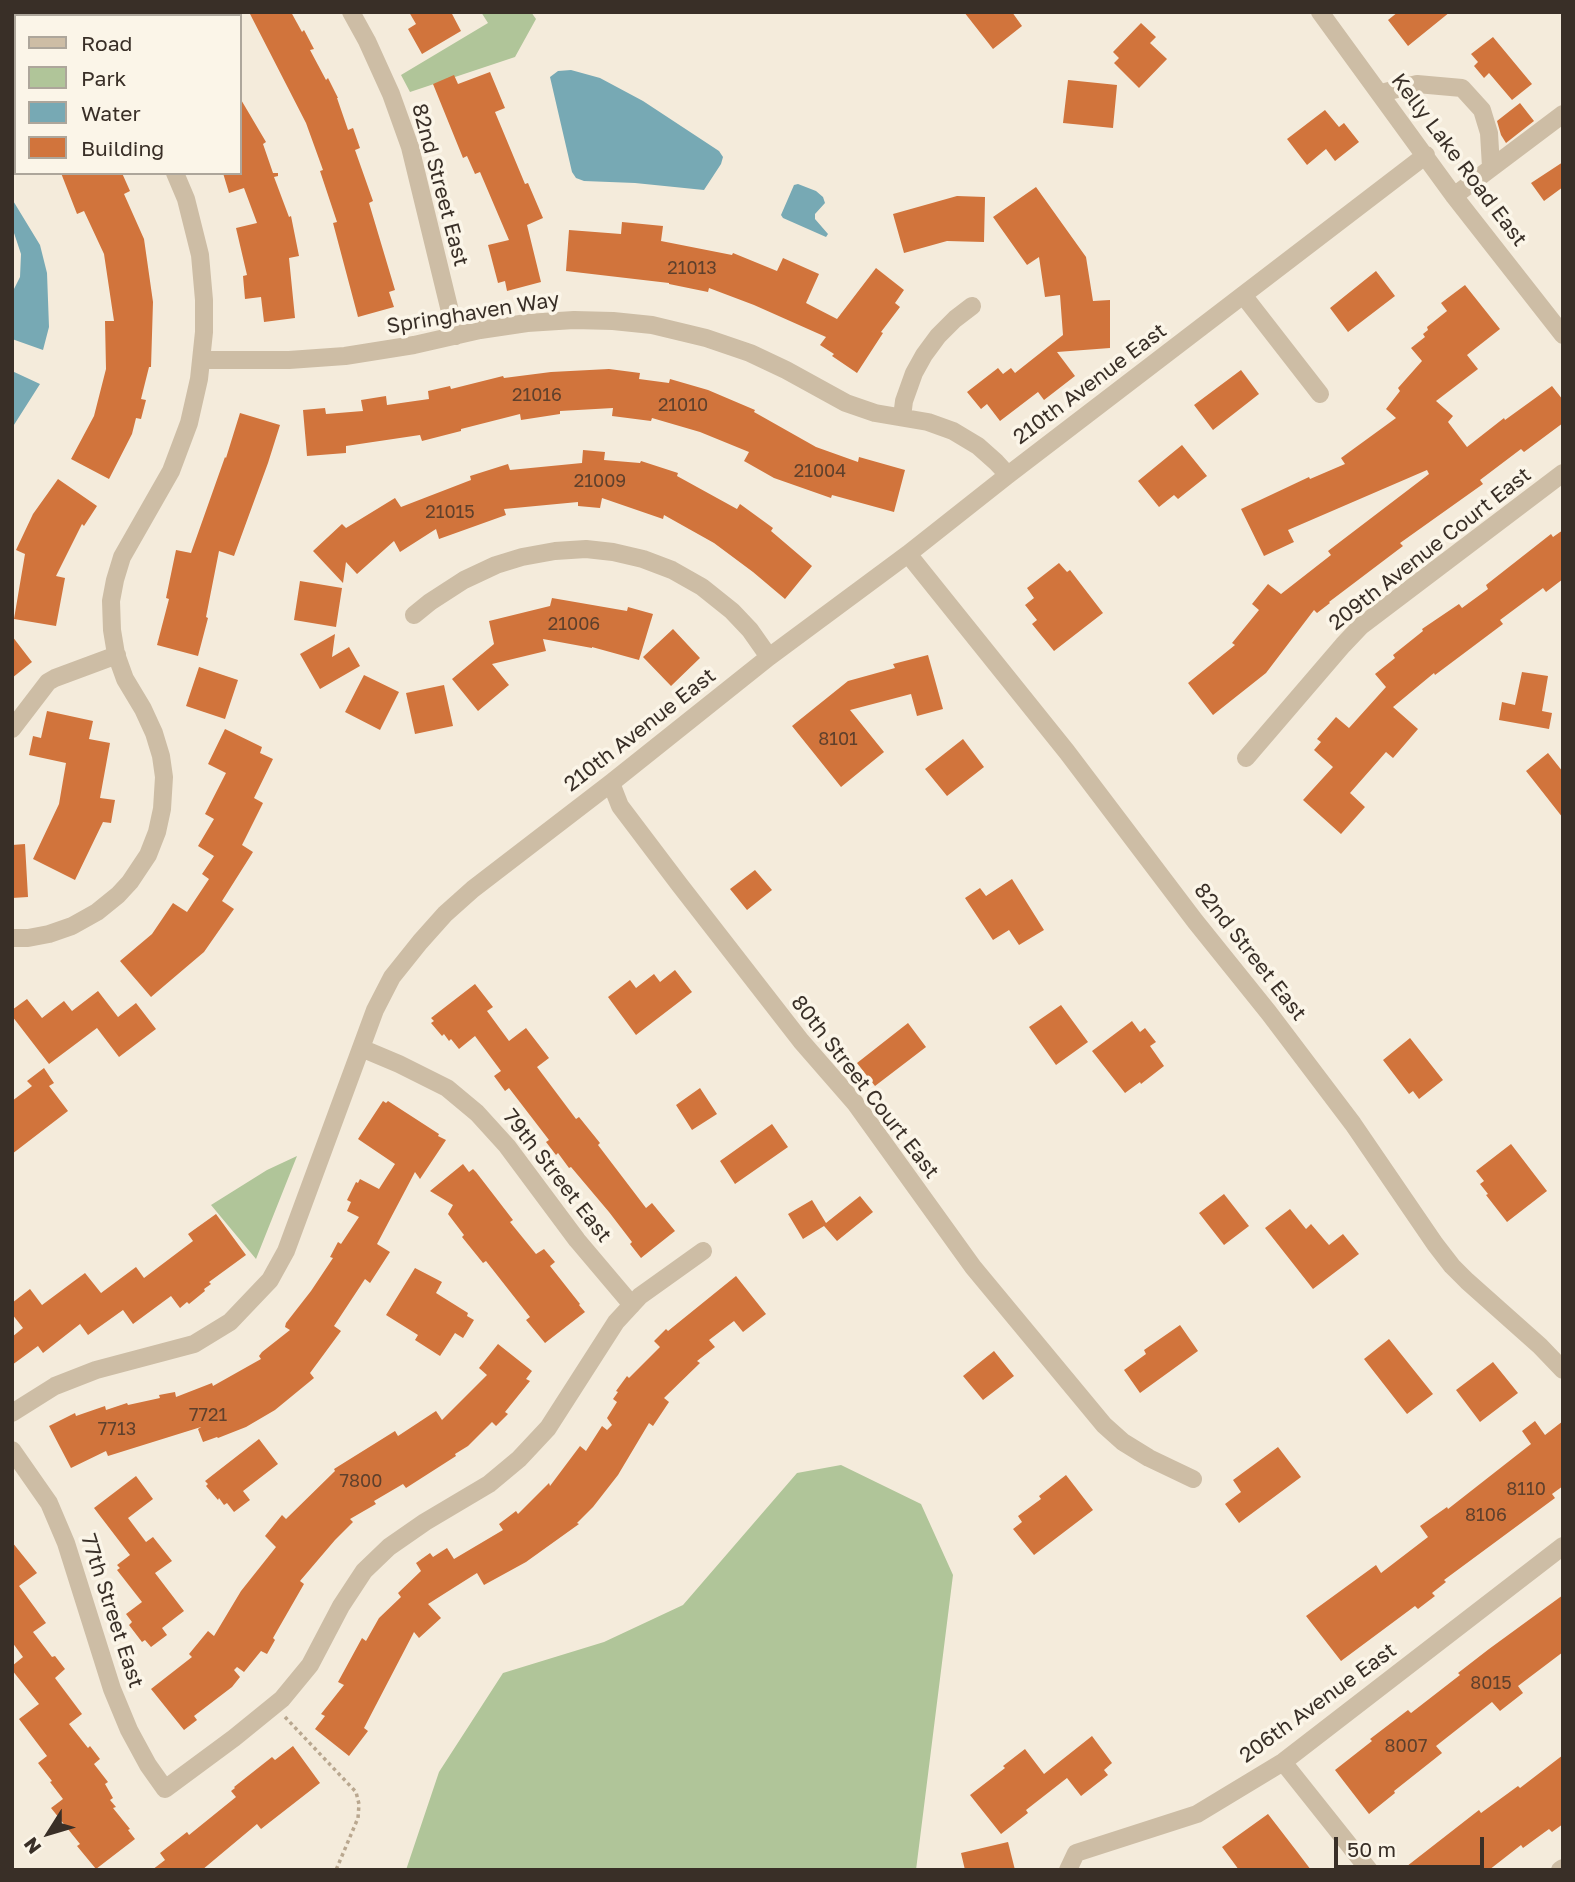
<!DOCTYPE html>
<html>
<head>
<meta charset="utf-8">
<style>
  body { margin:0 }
  #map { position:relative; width:1575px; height:1882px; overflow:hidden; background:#f4ebdb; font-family:"Golos Text",sans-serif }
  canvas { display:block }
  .frame { position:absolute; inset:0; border:14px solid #392f27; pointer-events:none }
  .legend { position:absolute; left:14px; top:14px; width:228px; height:161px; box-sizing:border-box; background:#fbf5e8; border:2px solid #ada69b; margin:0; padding:9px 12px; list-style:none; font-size:21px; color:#392f27 }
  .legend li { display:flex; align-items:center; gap:14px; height:35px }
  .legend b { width:35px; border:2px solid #ada69b }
  .north { position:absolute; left:14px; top:1798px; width:70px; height:70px; -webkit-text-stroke:5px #fbf5e8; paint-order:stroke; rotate:233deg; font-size:19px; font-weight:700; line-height:28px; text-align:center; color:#392f27 }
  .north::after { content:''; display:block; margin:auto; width:24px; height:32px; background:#392f27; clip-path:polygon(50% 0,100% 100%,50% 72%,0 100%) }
  .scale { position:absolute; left:1334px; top:1837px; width:150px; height:32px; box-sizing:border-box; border:4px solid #392f27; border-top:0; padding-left:9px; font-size:21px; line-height:24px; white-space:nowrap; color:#392f27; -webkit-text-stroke:5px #fbf5e8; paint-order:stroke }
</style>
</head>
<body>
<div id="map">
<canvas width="1575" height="1882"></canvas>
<div class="frame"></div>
<ul class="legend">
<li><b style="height:9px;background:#cdbda5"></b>Road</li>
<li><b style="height:19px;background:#b0c599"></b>Park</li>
<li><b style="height:19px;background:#77a9b4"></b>Water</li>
<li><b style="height:19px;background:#d1743c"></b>Building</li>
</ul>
<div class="north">N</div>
<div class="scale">50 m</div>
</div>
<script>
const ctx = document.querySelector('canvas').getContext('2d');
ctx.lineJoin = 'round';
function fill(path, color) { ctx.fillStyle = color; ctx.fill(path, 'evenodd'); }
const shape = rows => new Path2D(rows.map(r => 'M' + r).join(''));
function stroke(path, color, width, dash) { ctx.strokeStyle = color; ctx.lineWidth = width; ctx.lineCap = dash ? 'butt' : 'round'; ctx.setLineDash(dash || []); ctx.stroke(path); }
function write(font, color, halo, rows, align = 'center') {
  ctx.font = font + ' "Golos Text",sans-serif'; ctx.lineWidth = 7; ctx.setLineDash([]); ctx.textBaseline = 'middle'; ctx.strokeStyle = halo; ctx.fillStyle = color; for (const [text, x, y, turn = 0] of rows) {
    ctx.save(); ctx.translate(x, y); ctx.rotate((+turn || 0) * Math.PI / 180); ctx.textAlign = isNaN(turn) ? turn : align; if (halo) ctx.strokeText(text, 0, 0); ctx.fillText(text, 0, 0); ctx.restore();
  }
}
const green = shape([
  [481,12,531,12,536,19,515,57,410,92,401,75,488,23],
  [297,1156,256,1259,211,1205,267,1170],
  [841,1465,921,1504,953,1575,916,1870,406,1870,439,1772,503,1673,604,1642,683,1605,797,1473]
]);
const water = shape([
  [571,70,600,78,643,101,719,151,723,157,721,164,704,190,635,183,584,181,576,178,572,172,550,77,558,71],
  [798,184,816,191,823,197,825,203,815,214,815,219,828,234,826,237,783,218,781,215,794,185],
  [12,199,40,245,47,273,49,327,43,350,12,339,12,293,20,277,21,254,12,227],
  [12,371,40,384,12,428]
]);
const building = shape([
  [249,12,291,12,302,32,304,30,314,49,310,50,326,80,328,78,338,98,337,98,348,130,353,128,360,148,355,150,373,201,369,203,395,290,389,292,394,307,358,317,333,223,337,222,320,171,323,170,306,123],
  [409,12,451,12,461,31,422,54,408,29,416,24],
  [964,12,1012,12,1022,26,993,49],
  [1398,12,1450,12,1408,46,1388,20],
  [1141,23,1156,37,1150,43,1167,59,1139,88,1114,63,1119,58,1113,52],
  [1493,37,1532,84,1512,100,1489,73,1484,78,1474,66,1478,62,1471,54],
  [490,72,505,108,495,112,525,184,528,183,543,218,527,225,541,282,507,291,505,281,498,283,488,245,509,240,480,172,475,174,467,156,463,158,433,84,454,75,458,84],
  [1068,80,1117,85,1113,128,1063,123],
  [240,98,266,142,263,144,273,173,278,173,278,176,274,177,289,217,291,216,299,256,289,258,295,318,264,322,261,297,245,299,243,276,247,275,236,228,257,223,244,188,229,193,223,173,240,173],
  [1520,103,1534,121,1506,143,1501,135,1497,121],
  [1325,110,1339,127,1344,123,1359,142,1335,161,1326,149,1307,165,1287,139],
  [1563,162,1563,187,1544,201,1531,183],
  [61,173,122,173,130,191,124,194,144,239,153,302,151,367,149,367,141,399,146,400,141,419,136,418,132,434,109,479,71,459,94,416,106,369,105,321,114,321,104,254,84,211,77,214],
  [1036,187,1086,257,1093,301,1110,300,1110,348,1057,352,1075,376,1044,400,1038,392,1000,421,987,404,981,409,967,392,998,368,1003,374,1011,368,1015,373,1063,335,1060,295,1045,297,1039,257,1027,265,993,217],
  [957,196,985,197,984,242,947,241,904,253,893,214],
  [622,222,663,226,661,241,732,255,733,253,777,271,783,258,819,274,806,303,837,319,876,268,904,290,895,303,900,307,881,332,883,333,857,373,832,356,834,354,820,345,826,337,754,305,709,288,708,292,669,284,669,283,566,271,569,230,621,234],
  [1376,271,1395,296,1348,332,1330,308],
  [1465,285,1500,329,1467,355,1478,369,1436,401,1453,416,1448,422,1467,447,1504,418,1505,420,1552,386,1563,400,1563,423,1524,452,1521,449,1480,480,1483,484,1400,543,1403,546,1329,602,1330,603,1317,613,1314,610,1266,673,1213,715,1188,683,1235,645,1232,643,1259,610,1252,604,1268,584,1281,594,1331,555,1328,551,1429,474,1427,470,1288,530,1294,542,1264,556,1241,509,1309,477,1310,479,1345,464,1341,458,1396,418,1386,409,1400,391,1398,388,1422,361,1411,348,1425,337,1423,334,1428,330,1427,327,1447,311,1441,303],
  [609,369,640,373,639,379,669,383,670,379,708,390,755,410,754,412,816,447,858,462,859,457,905,470,894,512,832,495,831,498,774,478,744,461,749,452,700,432,652,418,651,421,612,416,613,408,560,411,560,414,521,420,520,414,461,429,461,431,422,441,420,435,346,446,346,453,307,456,303,410,325,408,326,414,363,411,361,400,386,396,387,405,429,399,428,391,450,386,451,389,503,376,504,378,551,372],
  [1241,370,1259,394,1213,430,1194,405],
  [240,413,280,425,268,463,234,556,219,551,206,617,208,618,198,656,157,645,169,599,166,598,176,550,191,553,225,457,226,458],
  [1182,445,1207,476,1178,499,1174,495,1159,507,1138,481],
  [583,450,605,452,604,460,640,463,641,461,678,473,677,476,737,509,740,504,773,528,771,531,812,566,785,599,753,572,714,543,664,515,663,519,602,498,600,508,578,506,578,502,504,509,506,515,439,539,436,529,400,552,394,541,357,574,346,562,343,583,313,551,342,524,346,528,395,498,401,507,471,480,470,476,508,464,510,470,582,463],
  [58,479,97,506,84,526,82,524,56,576,65,578,56,626,14,619,25,554,16,550,33,514],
  [1563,530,1563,579,1546,592,1543,588,1500,620,1503,624,1435,675,1434,673,1393,707,1418,729,1393,758,1386,752,1350,793,1365,807,1341,834,1303,800,1333,767,1314,750,1321,742,1317,739,1336,717,1349,728,1386,687,1375,674,1395,658,1393,655,1423,631,1422,629,1459,604,1462,608,1488,589,1486,585,1551,534,1553,537],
  [1059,563,1067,572,1070,570,1103,613,1054,651,1032,624,1037,620,1025,605,1034,598,1027,588],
  [300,581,342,588,336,627,294,620],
  [552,598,627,611,628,607,653,614,639,660,592,647,592,648,543,639,546,651,492,664,509,685,478,711,452,679,494,644,489,621,550,606],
  [673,629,700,658,671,686,643,657],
  [335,634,332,657,349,647,360,666,320,689,300,654],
  [12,636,32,662,12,678],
  [928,655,943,709,917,716,911,694,850,710,884,752,841,787,792,726,848,681,895,668,893,664],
  [199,667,238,680,225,719,186,706],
  [1522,672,1548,676,1542,711,1552,713,1549,729,1499,720,1502,702,1515,705],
  [364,675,399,692,380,730,345,712],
  [444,685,453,726,415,734,406,693],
  [47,711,93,721,89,739,110,743,100,798,115,800,111,823,103,822,75,880,33,859,59,804,66,763,29,755,33,736,41,738],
  [225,729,262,747,260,753,273,759,254,798,263,803,242,845,253,852,222,901,234,909,204,952,151,997,120,961,152,934,173,903,187,912,209,879,202,874,214,856,198,846,214,819,205,814,226,773,208,764],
  [963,739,984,767,947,796,925,769],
  [1548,753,1563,772,1563,818,1526,771],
  [25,844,28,897,12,898,12,845],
  [755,870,772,890,747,910,730,889],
  [1012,879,1044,930,1019,945,1009,930,993,940,965,898,980,888,986,896],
  [675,970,692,992,636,1035,608,997,630,980,636,988,654,974,660,982],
  [475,984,493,1007,487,1011,509,1041,526,1028,549,1058,537,1067,576,1119,579,1117,600,1143,598,1145,646,1208,652,1203,675,1231,641,1258,630,1244,632,1242,609,1212,571,1167,569,1168,558,1153,556,1155,546,1142,549,1140,509,1088,505,1091,494,1076,501,1071,475,1036,459,1049,451,1039,449,1041,444,1034,442,1036,431,1023,434,1021,431,1018],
  [98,991,118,1017,136,1003,156,1029,119,1057,97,1028,49,1064,12,1016,12,1010,27,999,42,1018,64,1001,72,1011],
  [1061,1005,1088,1042,1056,1065,1029,1027],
  [1132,1021,1140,1032,1145,1028,1156,1042,1150,1046,1164,1066,1141,1084,1140,1082,1125,1093,1092,1051],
  [908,1023,926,1047,875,1086,857,1063],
  [1410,1038,1443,1080,1419,1099,1413,1091,1409,1094,1383,1060],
  [44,1068,54,1083,49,1086,68,1111,12,1154,12,1101,32,1086,27,1081],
  [700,1088,717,1114,692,1130,676,1105],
  [383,1101,386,1103,388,1101,439,1134,438,1136,446,1140,420,1179,415,1172,377,1244,390,1252,370,1283,365,1279,334,1326,341,1331,310,1373,314,1378,275,1410,246,1427,218,1438,217,1437,203,1442,198,1429,201,1427,108,1456,106,1451,71,1468,49,1426,75,1413,76,1416,105,1406,106,1410,127,1403,128,1405,160,1398,159,1395,175,1392,176,1397,212,1383,213,1386,261,1359,259,1356,262,1352,290,1330,285,1327,286,1323,311,1291,333,1258,330,1257,338,1242,341,1244,359,1217,347,1211,351,1202,347,1200,356,1182,358,1183,360,1179,379,1189,395,1164,358,1139],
  [772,1124,788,1147,735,1184,720,1161],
  [1511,1144,1547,1191,1507,1222,1486,1195,1488,1194,1480,1184,1484,1181,1476,1171],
  [463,1164,469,1172,473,1169,476,1172,513,1220,510,1222,536,1254,544,1249,555,1262,550,1266,580,1304,579,1305,585,1312,545,1343,526,1320,530,1317,486,1261,483,1263,462,1237,464,1235,448,1214,453,1205,430,1191],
  [1224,1194,1249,1226,1224,1245,1199,1213],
  [860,1196,873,1212,837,1241,824,1226,803,1239,788,1214,812,1200,826,1223],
  [1290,1209,1306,1229,1311,1224,1329,1245,1343,1234,1359,1254,1313,1289,1265,1228],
  [216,1214,246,1255,209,1282,211,1284,204,1289,205,1291,189,1304,187,1302,180,1308,171,1296,133,1324,123,1310,88,1335,80,1324,43,1353,38,1346,12,1365,12,1337,23,1328,12,1314,12,1303,30,1289,42,1305,85,1273,101,1293,136,1267,144,1278,193,1241,188,1234],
  [415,1268,442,1282,436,1293,468,1313,467,1316,474,1320,463,1338,455,1333,440,1356,415,1340,418,1335,386,1315],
  [736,1276,766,1314,743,1332,734,1321,709,1340,715,1347,697,1361,700,1363,664,1398,669,1402,653,1426,649,1423,618,1475,593,1507,577,1523,579,1524,526,1562,484,1585,477,1573,428,1604,441,1618,419,1638,414,1632,364,1728,368,1731,349,1756,315,1729,325,1716,321,1714,344,1685,338,1682,362,1638,366,1641,379,1618,401,1597,398,1593,421,1571,416,1563,430,1553,433,1557,447,1548,454,1559,503,1530,499,1524,516,1511,518,1514,549,1483,550,1486,580,1446,586,1451,602,1426,607,1430,612,1425,607,1418,617,1402,613,1399,618,1392,616,1391,627,1376,629,1378,660,1347,654,1341,666,1329,668,1331],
  [1180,1325,1198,1351,1140,1393,1124,1370,1146,1354,1144,1350],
  [1389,1339,1433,1394,1407,1414,1364,1359],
  [498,1344,532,1371,526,1379,530,1381,505,1412,508,1414,496,1426,492,1422,468,1446,455,1454,456,1456,406,1488,403,1484,374,1501,376,1504,350,1519,353,1522,335,1540,300,1581,304,1584,273,1638,275,1640,267,1654,261,1651,244,1672,237,1667,234,1670,240,1677,232,1687,194,1716,197,1720,184,1730,151,1689,192,1657,189,1654,208,1631,214,1636,241,1591,276,1547,265,1536,282,1515,286,1519,335,1471,334,1469,395,1431,398,1436,436,1411,442,1420,487,1375,479,1368],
  [994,1351,1014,1376,983,1400,963,1376],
  [1493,1362,1518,1393,1480,1422,1456,1390],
  [1535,1421,1545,1435,1563,1421,1563,1486,1552,1494,1555,1498,1444,1580,1446,1582,1432,1593,1435,1596,1418,1609,1415,1606,1341,1661,1306,1616,1376,1565,1381,1573,1428,1537,1420,1526,1447,1507,1448,1509,1531,1444,1522,1431],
  [259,1439,278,1464,243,1491,250,1500,234,1512,227,1503,224,1505,219,1498,218,1500,206,1486,208,1484,205,1481],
  [1278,1447,1301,1477,1239,1523,1225,1504,1241,1492,1233,1480],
  [1066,1475,1093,1510,1034,1555,1013,1529,1022,1522,1018,1516,1041,1499,1039,1496],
  [136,1476,153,1499,128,1518,146,1542,153,1537,172,1561,155,1573,184,1611,162,1628,167,1635,151,1647,145,1640,142,1642,129,1625,132,1622,126,1614,142,1602,117,1570,120,1568,117,1565,130,1555,94,1508],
  [12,1542,37,1573,19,1586,46,1623,33,1632,52,1657,55,1656,65,1669,55,1678,82,1714,69,1724,88,1748,90,1746,100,1759,94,1764,108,1782,105,1784,113,1798,110,1800,116,1807,113,1808,130,1829,128,1830,135,1839,96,1869,77,1846,80,1844,51,1808,63,1799,50,1782,52,1781,38,1763,47,1756,19,1719,39,1704,12,1670,12,1666,23,1657,12,1642],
  [1563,1595,1563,1652,1518,1686,1523,1693,1500,1711,1492,1702,1436,1746,1442,1753,1394,1791,1395,1793,1369,1814,1335,1770,1372,1741,1370,1739,1408,1710,1411,1713,1460,1675,1458,1673,1489,1649],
  [1092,1736,1112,1763,1104,1770,1108,1775,1081,1796,1067,1778,1026,1810,1028,1813,1001,1834,970,1795,1005,1768,1003,1766,1025,1749,1044,1774],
  [293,1746,320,1783,261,1829,257,1824,202,1870,152,1870,165,1860,160,1853,187,1832,189,1835,236,1797,231,1791,235,1788,234,1787,272,1757,275,1760],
  [1563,1755,1563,1824,1552,1832,1549,1829,1523,1848,1521,1845,1489,1870,1402,1870,1479,1810,1481,1813,1518,1786,1520,1788],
  [1268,1814,1295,1849,1311,1870,1239,1870,1222,1847],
  [1008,1842,1015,1870,965,1870,961,1853]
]);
const path = shape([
  [285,1717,356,1792,359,1804,358,1818,336,1870]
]);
const minor = shape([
  [74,12,76,16],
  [351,12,367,41,391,94,410,147,456,336],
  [1320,12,1454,196,1563,335],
  [1381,93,1417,84,1462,88,1482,110,1489,133,1491,167],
  [1454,196,1563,114],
  [1243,295,1320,394],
  [202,360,289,360,345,356,414,345,480,330,527,323,574,320,613,321,652,325,706,338,750,353,786,370,846,403,875,413,928,422,953,431,978,446,996,462,1008,475],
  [902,417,904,401,914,373,924,355,938,336,955,319,972,306],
  [908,554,1067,752,1195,921,1269,1013,1353,1124,1435,1244,1452,1266,1467,1281,1540,1346,1563,1370],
  [414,615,430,602,464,580,496,565,522,557,555,551,586,549,613,552,643,559,672,570,702,587,732,611,750,630,769,657],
  [12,729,48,682,55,678,117,655],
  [1246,758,1343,645,1361,626,1563,473],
  [611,783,620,806,679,884,801,1041,855,1103,973,1267,1104,1425,1123,1442,1149,1458,1193,1479],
  [12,938,28,938,49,934,72,926,97,912,118,895,130,882,148,855,157,832,162,809,164,777,161,756,154,733,143,709,125,679,116,654,112,630,111,601,115,580,122,557,171,471,189,423,199,379,204,332,204,300,200,255,186,199,175,173],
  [361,1048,399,1064,447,1088,477,1113,507,1146,577,1240,632,1305],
  [12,1413,55,1386,96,1370,194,1344,230,1322,270,1280,286,1251,375,1010,392,977,420,942,445,914,473,889,611,783,769,657,908,554,1008,475,1426,155],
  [12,1450,49,1503,66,1543,112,1689,129,1730,148,1765,165,1789,234,1738,282,1699,310,1665,341,1606,364,1571,389,1547,425,1522,489,1484,519,1459,548,1428,616,1322,640,1296,703,1251],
  [1283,1762,1369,1870],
  [1068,1870,1076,1853,1197,1814,1283,1762,1563,1546],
  [1560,1870,1563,1868]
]);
const numberNames = [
  ["21013",692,268],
  ["21016",537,395],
  ["21010",683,405],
  ["21004",820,471],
  ["21009",600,481],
  ["21015",450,512],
  ["21006",574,624],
  ["8101",838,739],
  ["7721",208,1415],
  ["7713",117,1429],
  ["7800",361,1481],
  ["8110",1526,1489],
  ["8106",1486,1515],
  ["8015",1491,1683],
  ["8007",1406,1746]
];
const streetNames = [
  ["Kelly Lake Road East",1459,160,53],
  ["82nd Street East",440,185,75],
  ["Springhaven Way",473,313,-9],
  ["210th Avenue East",1090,384,-37],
  ["209th Avenue Court East",1430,549,-38],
  ["210th Avenue East",640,730,-38],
  ["82nd Street East",1250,952,52],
  ["80th Street Court East",865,1087,52],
  ["79th Street East",557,1176,52],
  ["77th Street East",112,1611,72],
  ["206th Avenue East",1318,1703,-36]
];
fill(green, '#b0c599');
fill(water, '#77a9b4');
fill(building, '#d1743c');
stroke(path, '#b9a78f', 3.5, [3.5, 3.5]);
stroke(minor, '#cdbda5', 18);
write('18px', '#5f402c', null, numberNames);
write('21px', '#392f27', '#fbf5e8', streetNames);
</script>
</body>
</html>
